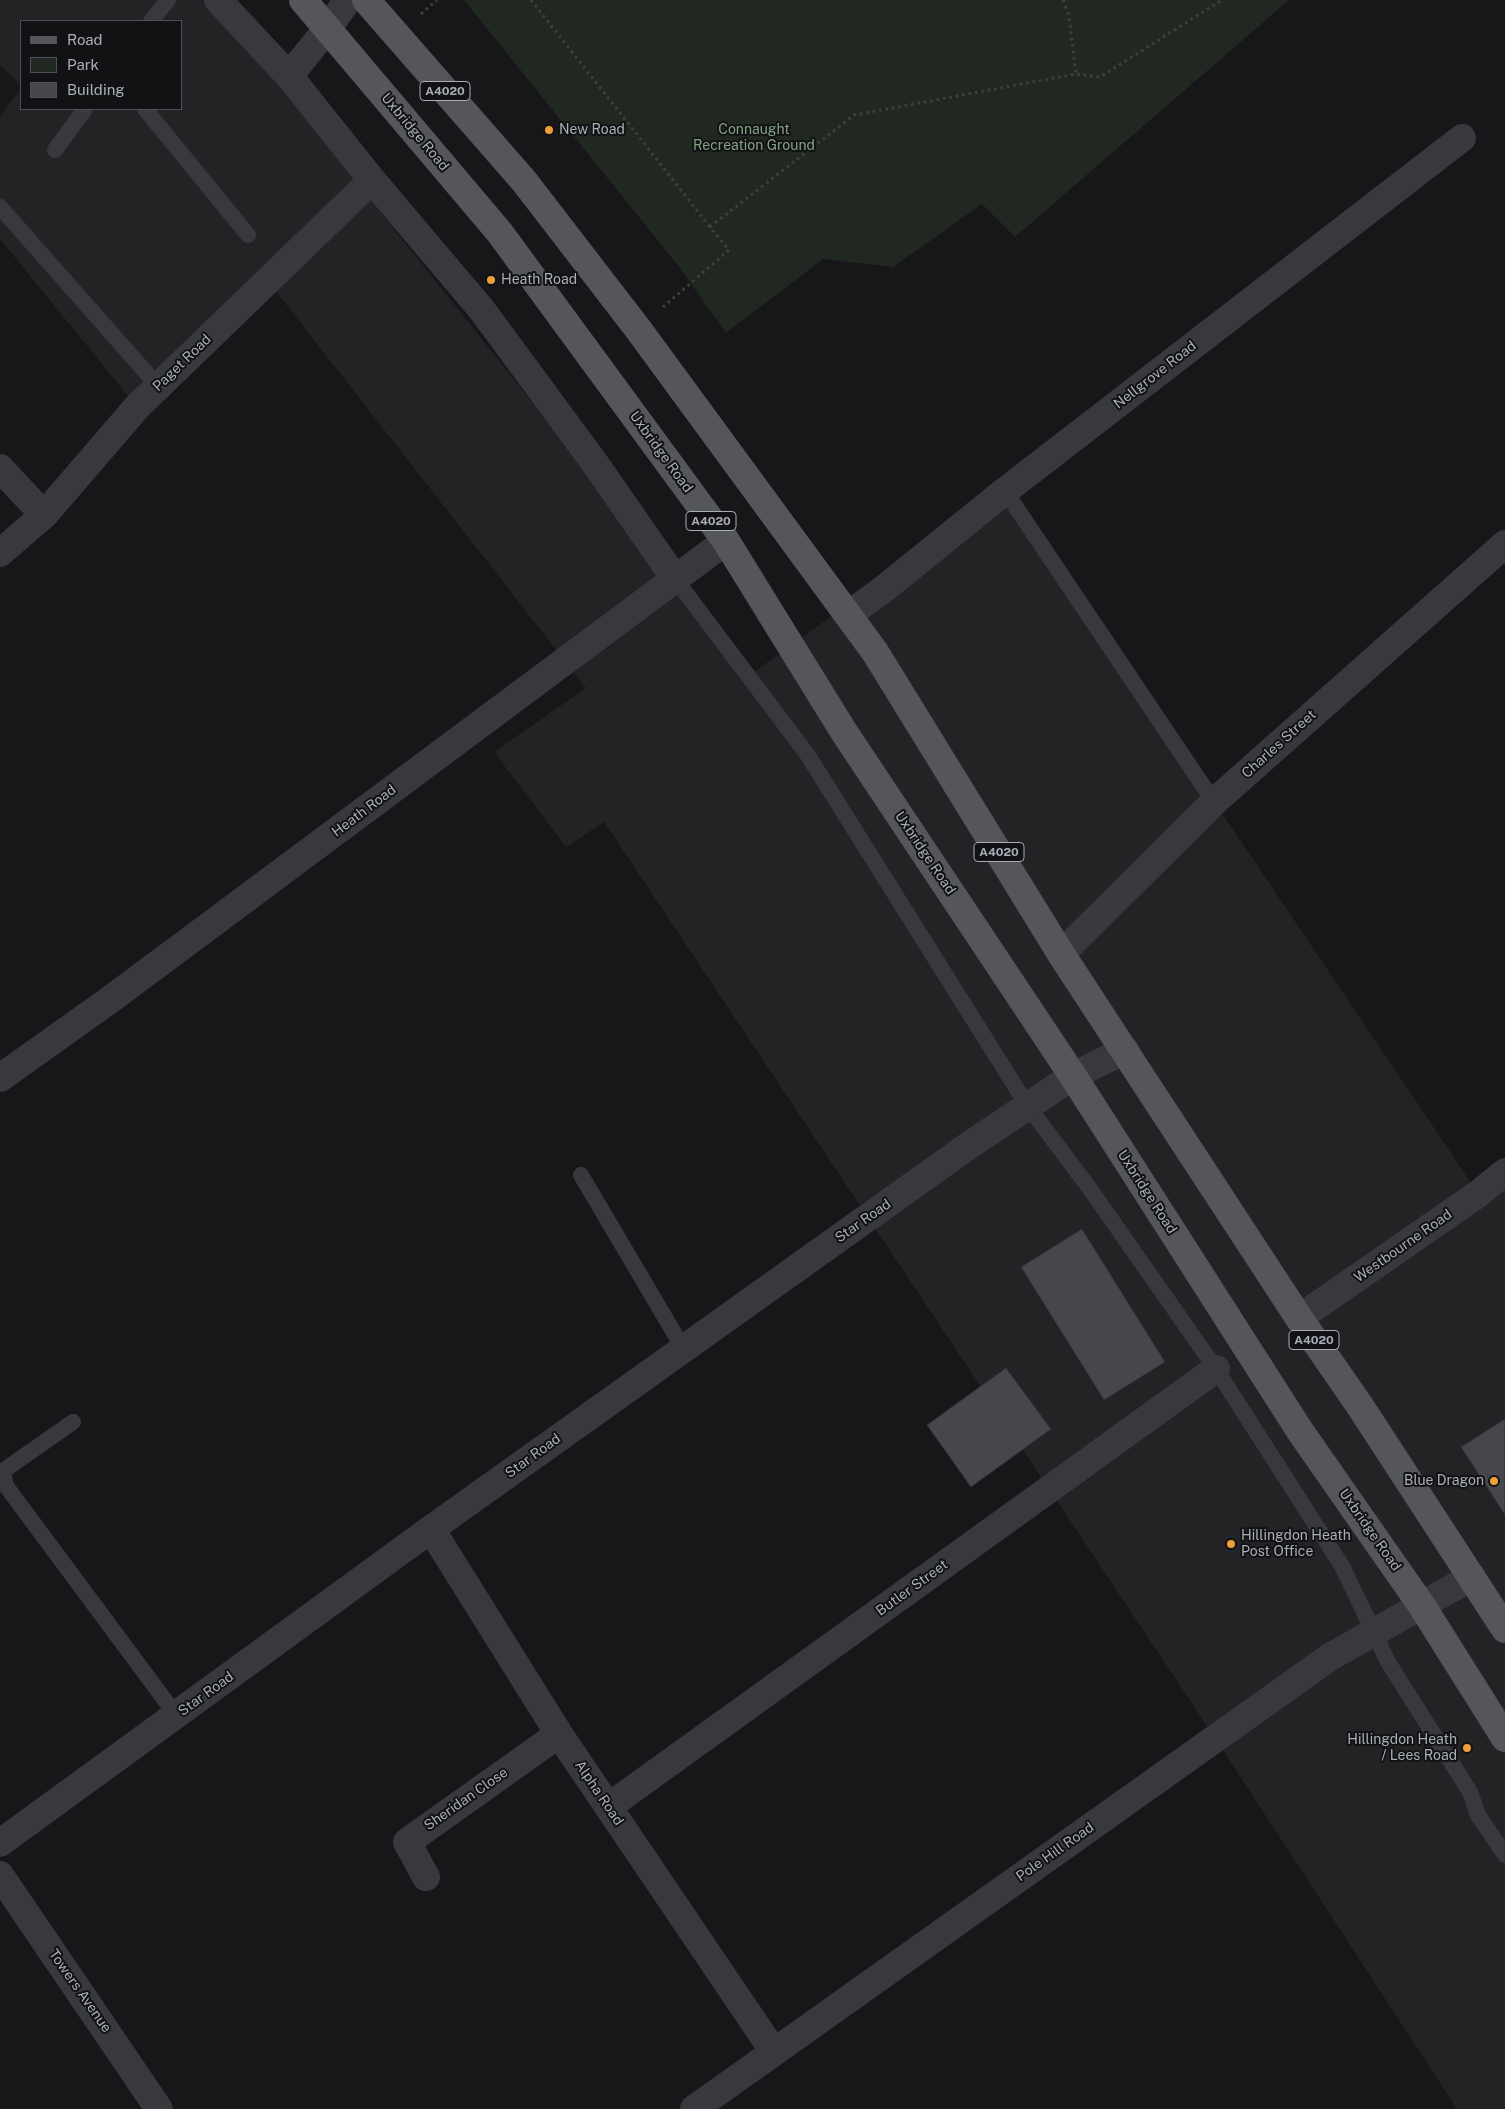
<!DOCTYPE html>
<html>
<head>
<meta charset="utf-8">
<style>
  body { margin:0 }
  #map { position:relative; width:1505px; height:2109px; overflow:hidden; background:#171719; font-family:"Public Sans",sans-serif }
  canvas { display:block }
  .legend { position:absolute; left:20px; top:20px; width:162px; height:90px; box-sizing:border-box; background:#121214; border:1px solid #4e5156; margin:0; padding:6px 9px; list-style:none; font-size:15px; color:#a9afb8 }
  .legend li { display:flex; align-items:center; gap:10px; height:25px }
  .legend b { width:25px; border:1px solid #4e5156 }
</style>
</head>
<body>
<div id="map">
<canvas width="1505" height="2109"></canvas>
<ul class="legend">
<li><b style="height:6px;background:#54565c"></b>Road</li>
<li><b style="height:14px;background:#212821"></b>Park</li>
<li><b style="height:14px;background:#46474c"></b>Building</li>
</ul>
</div>
<script>
const ctx = document.querySelector('canvas').getContext('2d');
ctx.lineJoin = 'round';
function fill(path, color) { ctx.fillStyle = color; ctx.fill(path, 'evenodd'); }
const shape = rows => new Path2D(rows.map(r => 'M' + r).join(''));
function stroke(path, color, width, dash) { ctx.strokeStyle = color; ctx.lineWidth = width; ctx.lineCap = dash ? 'butt' : 'round'; ctx.setLineDash(dash || []); ctx.stroke(path); }
function write(font, color, halo, rows, align = 'center') {
  ctx.font = font + ' "Public Sans",sans-serif'; ctx.lineWidth = 4; ctx.setLineDash([]); ctx.textBaseline = 'middle'; ctx.strokeStyle = halo; ctx.fillStyle = color; for (const [text, x, y, turn = 0] of rows) {
    ctx.save(); ctx.translate(x, y); ctx.rotate((+turn || 0) * Math.PI / 180); ctx.textAlign = isNaN(turn) ? turn : align; if (halo) ctx.strokeText(text, 0, 0); ctx.fillText(text, 0, 0); ctx.restore();
  }
}
const built = shape([
  [0,0,211,0,750,675,1005,491,1478,1193,1505,1175,1505,2109,1457,2109,1217,1741,604,822,566,847,494,752,586,688,271,285,137,407,0,239,0,117,21,88,21,109,181,109,181,21,21,21,21,85,0,65]
]);
const green = shape([
  [464,0,1289,0,1015,237,982,204,893,267,823,259,726,333,680,268]
]);
const building = shape([
  [1082,1229,1165,1362,1104,1400,1021,1267,1082,1229],
  [1006,1368,1051,1429,971,1487,927,1425,1006,1368],
  [1505,1419,1505,1515,1461,1447,1505,1419]
]);
const path = shape([
  [531,0,710,227],
  [1063,0,1069,16,1076,74],
  [421,14,437,0],
  [663,307,729,250,710,227,854,115,1076,74,1100,77,1222,0]
]);
const service = shape([
  [151,21,168,0],
  [145,109,248,235],
  [55,150,85,109],
  [0,207,158,386],
  [1005,491,1214,802],
  [676,580,807,754,1027,1105,1090,1189,1216,1369,1342,1566,1388,1662,1470,1792,1478,1815,1505,1855],
  [581,1175,683,1348],
  [73,1422,3,1471,6,1486,176,1715]
]);
const minor = shape([
  [218,0,289,76,372,180,482,310,594,462,676,580],
  [289,76,327,29,348,0],
  [0,468,44,515],
  [0,553,44,515,137,407,372,180],
  [848,615,885,588,1005,491,1462,138],
  [1061,954,1214,802,1505,544],
  [0,1078,111,999,726,541],
  [1299,1318,1478,1194,1505,1172],
  [431,1529,559,1734,774,2052],
  [608,1807,1216,1369],
  [0,1843,431,1529,968,1146,1073,1076,1125,1050],
  [0,1875,159,2109],
  [426,1877,407,1842,559,1734],
  [694,2109,1330,1657,1472,1577]
]);
const primary = shape([
  [303,0,500,233,726,541,844,732,1073,1076,1300,1431,1422,1606,1505,1738],
  [366,0,524,181,638,329,875,652,1061,954,1299,1318,1360,1406,1505,1629]
]);
const markers = [
  [549,130,5,"#eda03a"],
  [491,280,5,"#eda03a"],
  [1494,1481,5,"#eda03a"],
  [1231,1544,5,"#eda03a"],
  [1467,1748,5,"#eda03a"]
];
const shields = [
  [445,91,50],
  [711,521,50],
  [999,852,50],
  [1314,1340,50]
];
const shieldNames = [
  ["A4020",445,91],
  ["A4020",711,521],
  ["A4020",999,852],
  ["A4020",1314,1340]
];
const poiNames = [
  ["New Road",559,130],
  ["Heath Road",501,280],
  ["Blue Dragon",1484,1481,"right"],
  ["Hillingdon Heath",1241,1536],
  ["Post Office",1241,1552],
  ["Hillingdon Heath",1457,1740,"right"],
  ["/ Lees Road",1457,1756,"right"]
];
const parkNames = [
  ["Connaught",754,130],
  ["Recreation Ground",754,146]
];
const streetNames = [
  ["Uxbridge Road",415,132,50],
  ["Paget Road",182,363,-44],
  ["Nellgrove Road",1155,375,-38],
  ["Uxbridge Road",661,452,54],
  ["Charles Street",1279,744,-42],
  ["Heath Road",364,811,-37],
  ["Uxbridge Road",925,853,56],
  ["Uxbridge Road",1147,1192,57],
  ["Star Road",863,1221,-35],
  ["Westbourne Road",1403,1246,-35],
  ["Star Road",533,1456,-36],
  ["Uxbridge Road",1370,1530,55],
  ["Butler Street",912,1588,-36],
  ["Star Road",206,1694,-36],
  ["Alpha Road",599,1793,56],
  ["Sheridan Close",466,1799,-35],
  ["Pole Hill Road",1055,1852,-35],
  ["Towers Avenue",80,1991,55]
];
fill(built, '#232326');
fill(green, '#212821');
fill(building, '#46474c');
stroke(building, '#313135', 1);
stroke(path, '#3e4044', 3, [2.5, 4]);
stroke(service, '#38393d', 16);
stroke(minor, '#38393d', 28);
stroke(primary, '#54565c', 28);
for (const [x, y, r, color] of markers) { const dot = new Path2D(); dot.arc(x, y, r, 0, 2 * Math.PI); ctx.fillStyle = color; ctx.fill(dot); stroke(dot, '#121214', 2); }
for (const [x, y, w] of shields) { const box = new Path2D(); box.roundRect(x - w / 2, y - 9.5, w, 19, 4); ctx.fillStyle = '#121214'; ctx.fill(box); stroke(box, '#a9afb8', 1); }
write('bold 12px', '#a9afb8', null, shieldNames);
write('14px', '#a9afb8', '#121214', poiNames, 'left');
write('14px', '#82a381', '#121214', parkNames);
write('14px', '#a9afb8', '#121214', streetNames);
</script>
</body>
</html>
